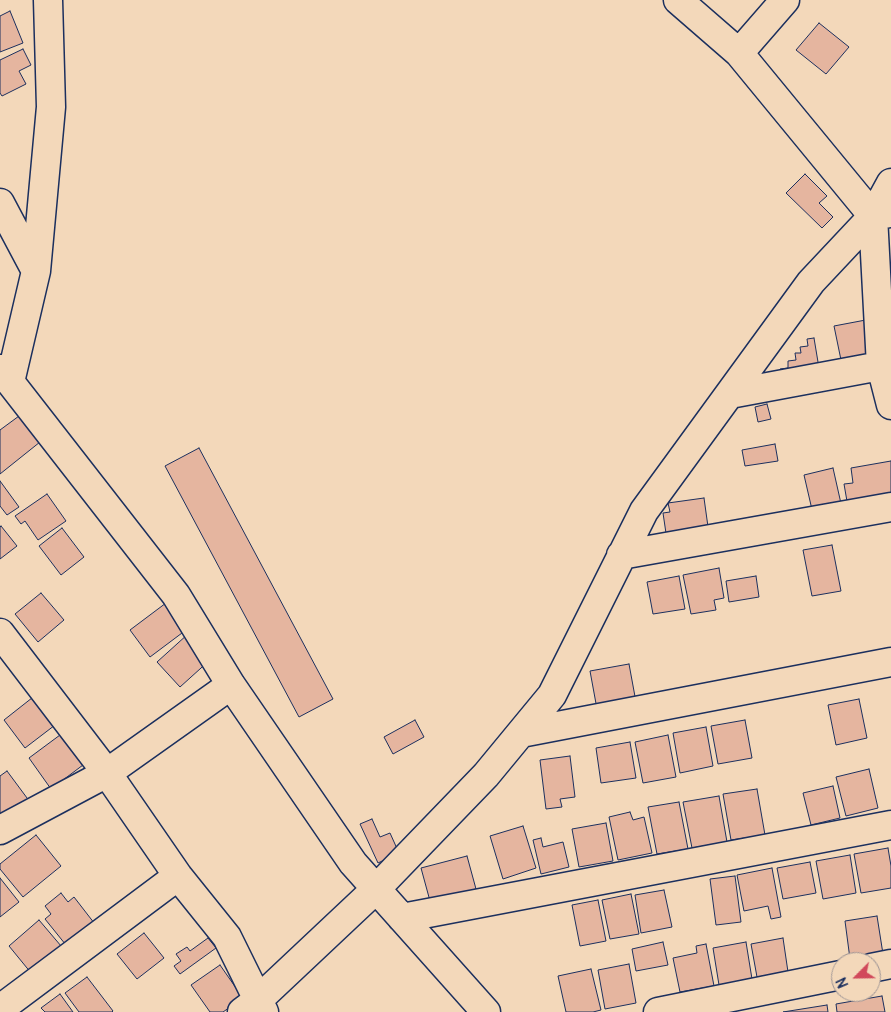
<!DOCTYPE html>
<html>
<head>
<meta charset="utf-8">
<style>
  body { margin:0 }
  #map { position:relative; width:891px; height:1012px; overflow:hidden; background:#f3d8ba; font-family:Pangolin,sans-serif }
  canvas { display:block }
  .north { position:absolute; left:831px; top:952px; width:50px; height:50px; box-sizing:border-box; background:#f3d8ba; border:1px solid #9d9495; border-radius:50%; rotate:247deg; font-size:14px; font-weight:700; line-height:20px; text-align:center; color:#1b2f5e }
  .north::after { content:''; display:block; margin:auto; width:18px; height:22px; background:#d1495b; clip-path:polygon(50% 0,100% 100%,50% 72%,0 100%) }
</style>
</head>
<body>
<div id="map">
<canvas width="891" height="1012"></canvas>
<div class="north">N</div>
</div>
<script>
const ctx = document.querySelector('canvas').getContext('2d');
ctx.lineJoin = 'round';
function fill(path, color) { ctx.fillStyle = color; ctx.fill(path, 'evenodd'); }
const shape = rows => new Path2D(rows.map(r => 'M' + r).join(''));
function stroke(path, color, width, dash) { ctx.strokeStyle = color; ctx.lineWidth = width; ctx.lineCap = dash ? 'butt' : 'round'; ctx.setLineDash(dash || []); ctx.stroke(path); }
const building = shape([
  [10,11,23,43,0,52,0,16,10,11],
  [819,23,849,47,826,74,796,50,819,23],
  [23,49,31,65,19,71,26,84,2,96,0,93,0,60,23,49],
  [805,174,827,196,819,203,833,217,822,228,786,193,805,174],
  [871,319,877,352,841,360,834,326,871,319],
  [814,338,819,368,781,374,780,369,788,368,788,361,796,360,795,353,801,353,800,347,808,346,807,339,814,338],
  [767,404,771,419,758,422,755,407,767,404],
  [19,416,40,442,0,474,0,430,19,416],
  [775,444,778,461,745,466,742,450,775,444],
  [199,448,333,699,299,717,165,466,199,448],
  [891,461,891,500,848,507,844,484,853,483,851,468,891,461],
  [833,468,842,508,813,514,804,475,833,468],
  [0,481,19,507,7,515,0,506,0,481],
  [47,494,66,521,38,540,25,521,21,524,15,516,47,494],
  [704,498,709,534,667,540,663,513,670,512,668,503,704,498],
  [1,526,17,546,0,559,0,527,1,526],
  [62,528,84,557,61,575,39,546,62,528],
  [832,545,841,591,812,596,803,550,832,545],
  [719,568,724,598,714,600,716,610,691,614,683,575,719,568],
  [679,576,685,609,653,614,647,582,679,576],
  [756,576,759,597,729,602,726,581,756,576],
  [41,593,64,620,38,642,15,614,41,593],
  [166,603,186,630,150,657,130,630,166,603],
  [188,634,211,659,180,687,157,662,188,634],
  [629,664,636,702,597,709,590,671,629,664],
  [37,694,59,722,25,748,4,720,37,694],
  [859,699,867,738,836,745,828,705,859,699],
  [415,720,424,737,393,754,384,737,415,720],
  [745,720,752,758,718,764,711,726,745,720],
  [706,727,713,766,680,773,673,733,706,727],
  [60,735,83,765,51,789,29,758,60,735],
  [668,735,676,777,643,783,635,742,668,735],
  [630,742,636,778,601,783,596,748,630,742],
  [570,756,575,797,560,799,562,807,546,809,540,760,570,756],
  [869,769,878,808,846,816,836,777,869,769],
  [7,771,30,802,0,824,0,776,7,771],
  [833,786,840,818,811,825,803,793,833,786],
  [757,789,765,835,731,840,723,794,757,789],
  [719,796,727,842,692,848,683,802,719,796],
  [679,802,688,849,657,854,648,807,679,802],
  [630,812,633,820,644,817,652,853,618,860,609,817,630,812],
  [372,819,380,837,390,833,399,853,378,863,360,824,372,819],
  [606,823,613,861,579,867,572,829,606,823],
  [523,826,536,868,503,879,490,836,523,826],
  [36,835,61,866,23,897,0,869,0,864,36,835],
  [541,838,543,847,563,842,569,867,541,874,533,840,541,838],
  [888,848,891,866,891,888,861,893,854,854,888,848],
  [850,855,856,893,823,899,816,861,850,855],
  [467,856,476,889,430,901,421,868,467,856],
  [810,862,816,893,783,899,777,868,810,862],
  [772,868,781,917,771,919,768,906,744,911,737,875,772,868],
  [735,876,741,922,716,925,710,879,735,876],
  [0,878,19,902,0,917,0,878],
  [664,890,672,927,641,933,635,895,664,890],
  [61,893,68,902,74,897,98,928,70,950,45,919,51,914,45,906,61,893],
  [631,894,639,934,610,939,602,900,631,894],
  [598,900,606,941,580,946,572,905,598,900],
  [877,916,883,954,850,959,845,921,877,916],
  [39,920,67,953,36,979,9,946,39,920],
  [144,933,164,958,137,979,117,954,144,933],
  [208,938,216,948,180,974,174,966,181,961,176,954,187,947,190,951,208,938],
  [783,938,788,972,757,977,751,944,783,938],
  [663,942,668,965,636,971,632,949,663,942],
  [746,942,752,979,719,985,713,948,746,942],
  [706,944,714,986,680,992,673,958,697,953,696,946,706,944],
  [629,964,636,1003,605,1009,598,970,629,964],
  [220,965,243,998,223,1012,210,1012,191,985,220,965],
  [591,969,601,1010,593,1012,566,1012,558,976,591,969],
  [87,977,113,1011,112,1012,79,1012,65,993,87,977],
  [60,994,73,1012,45,1012,41,1008,60,994],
  [882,996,885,1012,837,1012,836,1004,882,996],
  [827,1005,828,1012,783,1012,827,1005]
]);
const street = shape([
  [678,0,739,53,873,216,881,366,891,405],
  [739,53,785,0],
  [0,203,36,271],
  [890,213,873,216,891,183],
  [0,369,176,595,231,685,353,863,486,1012],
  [10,382,36,271,51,107,48,0],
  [730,394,891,364],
  [621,555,891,507],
  [0,633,107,773,178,876,227,937,264,1012],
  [521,733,891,662],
  [0,830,107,773,231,685],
  [402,918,891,825],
  [871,968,891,964],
  [0,1009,178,876],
  [242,1012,258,1000,376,889,486,775,552,695,644,511,811,282,873,216],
  [658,1012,841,975]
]);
fill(building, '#e5b59f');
stroke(building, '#1b2f5e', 1);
stroke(street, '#1b2f5e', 31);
stroke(street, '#f3d8ba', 28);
</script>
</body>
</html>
